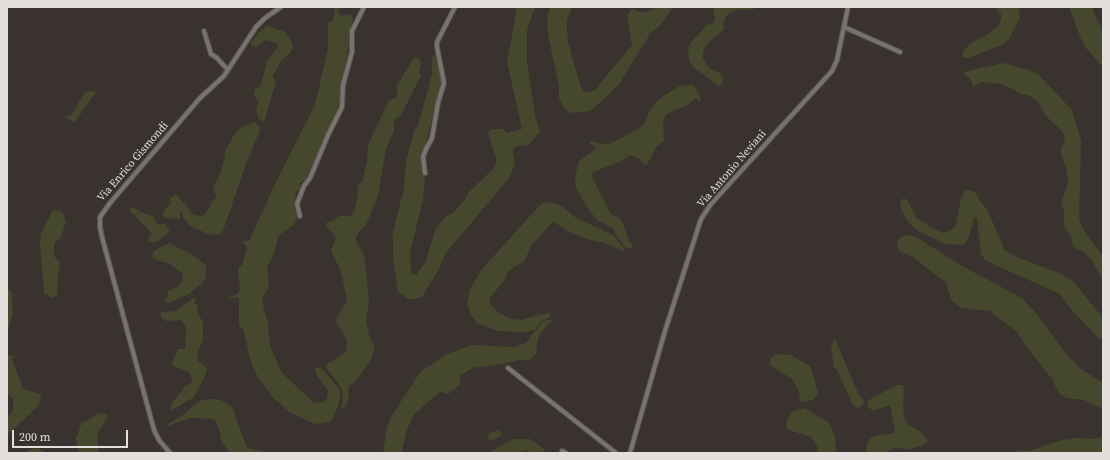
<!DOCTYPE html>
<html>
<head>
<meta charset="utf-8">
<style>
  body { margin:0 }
  #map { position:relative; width:1110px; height:460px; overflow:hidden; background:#39322f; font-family:"Source Serif 4",serif }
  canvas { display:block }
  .frame { position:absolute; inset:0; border:8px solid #e3dfdd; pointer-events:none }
  .scale { position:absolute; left:12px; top:430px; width:116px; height:18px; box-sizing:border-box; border:2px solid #e3dfdd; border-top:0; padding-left:5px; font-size:12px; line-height:14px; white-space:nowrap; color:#e3dfdd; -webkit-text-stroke:3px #39322f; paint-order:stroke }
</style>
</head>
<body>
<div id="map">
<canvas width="1110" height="460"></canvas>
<div class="frame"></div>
<div class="scale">200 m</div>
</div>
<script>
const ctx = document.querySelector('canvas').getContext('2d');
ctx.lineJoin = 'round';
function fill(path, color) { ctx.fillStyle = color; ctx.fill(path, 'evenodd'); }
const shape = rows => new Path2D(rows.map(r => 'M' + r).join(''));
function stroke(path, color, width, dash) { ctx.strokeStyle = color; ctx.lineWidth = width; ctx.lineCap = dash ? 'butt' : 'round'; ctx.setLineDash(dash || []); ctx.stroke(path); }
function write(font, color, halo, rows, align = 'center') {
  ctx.font = font + ' "Source Serif 4",serif'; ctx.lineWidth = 4; ctx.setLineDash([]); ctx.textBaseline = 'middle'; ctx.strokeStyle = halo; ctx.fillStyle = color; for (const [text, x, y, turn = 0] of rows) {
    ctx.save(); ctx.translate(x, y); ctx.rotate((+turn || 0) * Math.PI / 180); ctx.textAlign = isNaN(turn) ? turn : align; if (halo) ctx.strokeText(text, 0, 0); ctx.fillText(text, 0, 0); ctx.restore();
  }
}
const green = shape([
  [335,7,339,7,338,14,343,16,351,14,353,19,350,30,349,45,342,82,339,107,333,118,306,179,300,183,300,188,296,192,294,210,298,215,294,225,279,235,273,257,267,267,269,287,262,298,264,309,268,323,270,346,282,373,313,402,322,403,327,399,328,390,317,376,315,368,320,367,332,380,339,389,340,396,338,407,331,421,325,423,315,424,291,413,274,399,260,380,254,370,250,358,243,329,239,325,239,298,227,298,238,294,240,290,238,268,242,265,246,252,247,246,243,243,244,241,249,241,275,184,315,105,328,48,328,22,332,21,335,12],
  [517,7,535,7,527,30,527,63,536,120,540,131,529,145,517,146,514,148,513,152,515,163,510,177,445,254,440,267,422,297,414,299,408,299,398,292,393,257,393,238,392,233,394,228,404,188,406,161,414,131,418,126,432,74,432,57,437,56,443,80,423,152,426,168,423,199,410,253,411,273,416,275,425,263,436,228,446,216,453,213,463,202,469,192,494,168,497,161,488,133,491,129,504,129,506,133,522,129,507,62],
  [550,7,572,7,567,20,567,30,568,42,580,85,584,92,594,91,632,45,627,15,632,9,645,13,654,9,655,7,673,7,662,23,650,34,619,84,604,99,590,111,572,113,564,108,559,98,559,86,548,35,547,18],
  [715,7,756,7,752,10,739,9,727,15,723,24,724,29,706,45,703,53,703,59,709,68,720,73,723,79,722,84,719,86,694,68,689,60,688,48,691,42,707,25,713,23,715,18,713,13],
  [995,7,1018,7,1019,10,1020,17,1009,39,1002,45,968,58,962,57,963,51,970,44,988,34,998,26,1001,19,1001,14],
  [1069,7,1092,7,1096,18,1103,29,1103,67,1086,48,1081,39],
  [268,26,285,32,291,40,293,47,291,52,281,61,272,77,276,82,264,122,258,118,256,109,259,101,254,96,254,90,261,85,267,61,278,47,278,43,265,40,256,47,251,45,251,42,261,30],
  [418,58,421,62,419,72,421,76,401,115,394,120,394,131,386,149,378,196,366,225,360,230,356,237,357,245,362,251,365,259,369,302,366,320,369,336,375,346,371,359,357,380,349,386,348,391,349,398,344,408,341,408,343,401,342,390,338,383,325,367,329,363,344,353,346,350,347,341,336,321,337,317,346,303,347,298,340,269,331,251,336,238,332,232,326,226,327,222,332,221,339,216,351,216,355,209,358,194,357,186,363,180,367,161,368,145,389,100,396,98,398,93,396,87,413,59],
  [1004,63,1032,71,1040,76,1072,110,1081,141,1079,218,1082,227,1103,257,1103,281,1091,259,1082,251,1073,247,1071,237,1064,226,1064,210,1061,203,1068,183,1067,171,1061,154,1061,148,1065,140,1063,132,1046,116,1038,102,1030,96,1018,93,1011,88,1001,84,983,82,973,86,971,80,963,72],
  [692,85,695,87,700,96,701,102,696,98,684,107,668,113,664,117,663,122,664,136,664,141,656,148,646,166,638,158,631,155,619,162,593,172,592,177,611,214,621,220,624,226,629,242,633,246,632,248,626,248,616,235,613,228,597,220,587,207,576,188,575,176,579,161,594,150,596,147,590,144,589,141,608,145,643,126,650,110,655,103,662,97,680,86],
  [91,91,96,92,74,123,65,117,72,114,85,92],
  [254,122,258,125,260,130,244,169,223,231,218,235,208,234,190,226,183,217,181,210,180,211,180,219,167,218,162,214,171,203,170,198,176,195,183,202,194,215,203,216,209,209,212,201,217,198,213,187,220,175,225,156,225,151,235,133,244,126],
  [969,190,975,192,980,201,988,211,1004,249,1012,255,1061,274,1075,283,1103,318,1103,340,1099,339,1071,309,1060,294,993,264,985,260,981,254,977,218,974,218,969,237,963,245,945,244,918,231,908,222,901,209,900,201,904,198,908,201,916,217,924,223,942,233,950,231,956,225,961,197,965,191],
  [546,202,554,203,562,206,573,216,614,236,625,249,623,251,605,243,586,239,567,231,553,221,531,246,524,262,515,266,508,272,504,281,489,299,490,304,498,312,508,318,522,320,534,316,550,313,551,317,542,320,535,330,524,332,498,331,478,324,471,315,467,303,470,289,482,269,540,205],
  [133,207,141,212,154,217,157,224,165,224,170,232,157,242,150,242,148,238,152,233,130,211,130,208],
  [53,210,62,212,66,221,61,238,56,241,54,245,54,256,60,263,58,276,57,296,52,298,44,293,40,244,41,233],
  [908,235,916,237,962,266,1022,298,1036,313,1067,355,1081,369,1103,383,1103,409,1084,400,1066,398,1060,394,1056,388,1053,380,1028,349,1017,332,998,318,990,310,976,310,961,308,952,301,946,283,913,257,899,251,897,242,900,237],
  [169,243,195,256,206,265,206,272,205,279,200,285,189,294,169,303,165,301,168,296,168,291,177,287,183,280,183,274,170,264,154,259,152,256,154,251],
  [7,288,12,293,13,313,7,334],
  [193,298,196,298,194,303,198,306,197,312,203,322,203,340,197,354,198,361,205,366,207,370,205,376,194,397,171,411,171,405,185,386,192,383,192,379,189,372,174,366,172,363,178,349,185,349,186,332,185,325,180,320,166,321,161,317,161,312,176,311],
  [548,320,552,320,546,326,539,336,537,344,536,354,531,359,526,360,519,360,507,363,472,368,460,376,460,385,448,394,440,392,414,414,406,432,402,451,411,453,383,453,387,427,392,415,417,377,422,371,447,354,472,345,514,347,526,343,542,322],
  [835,339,859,395,864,401,863,405,858,408,853,405,837,370,834,367,831,346],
  [7,354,14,357,12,359,23,389,40,394,41,398,39,405,35,409,7,435,7,417,12,412,13,405,13,399,7,393],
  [776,354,791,355,810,366,815,381,818,394,813,400,799,402,800,397,797,387,791,378,769,365,771,358],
  [896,385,902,385,904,389,903,405,904,418,908,424,922,433,928,442,921,446,909,449,893,448,886,453,866,453,867,444,871,438,876,436,894,433,895,430,890,405,873,411,867,406,869,400],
  [212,399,221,400,232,407,247,448,269,453,230,453,221,441,220,432,215,420,212,419,190,418,168,426,168,424,183,415,196,403,202,400],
  [805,408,829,423,835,436,836,453,817,453,818,448,811,437,789,430,786,427,786,423,792,411],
  [106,413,108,417,97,434,99,453,79,453,76,439,82,422,87,421,97,414],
  [499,429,502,435,490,441,487,435],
  [1103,437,1103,453,1016,453,1016,450,1029,451,1062,440,1075,438,1093,439],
  [513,439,530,439,545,450,545,453,530,453,526,450,518,453,488,453],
  [35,448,43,451,44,453,23,453]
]);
const minor = shape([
  [844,27,900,52],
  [204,31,211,54,217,58,228,70],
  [425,173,423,157,426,149,432,138,438,103,444,83,437,47,437,42,455,7],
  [300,216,297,204,304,186,310,178,328,135,342,107,343,85,352,52,352,31,364,7],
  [508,368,616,453],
  [562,451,566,453],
  [170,453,159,440,154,430,102,237,100,227,100,217,110,203,200,98,224,76,256,27,265,18,281,7],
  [630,453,665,331,701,219,711,204,832,71,837,60,848,7]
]);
const streetNames = [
  ["Via Enrico Gismondi",133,162,-49],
  ["Via Antonio Neviani",732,169,-49]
];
fill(green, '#46482e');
stroke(minor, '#57514e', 6);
stroke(minor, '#79726e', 4);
write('11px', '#e3dfdd', '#39322f', streetNames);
</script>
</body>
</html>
